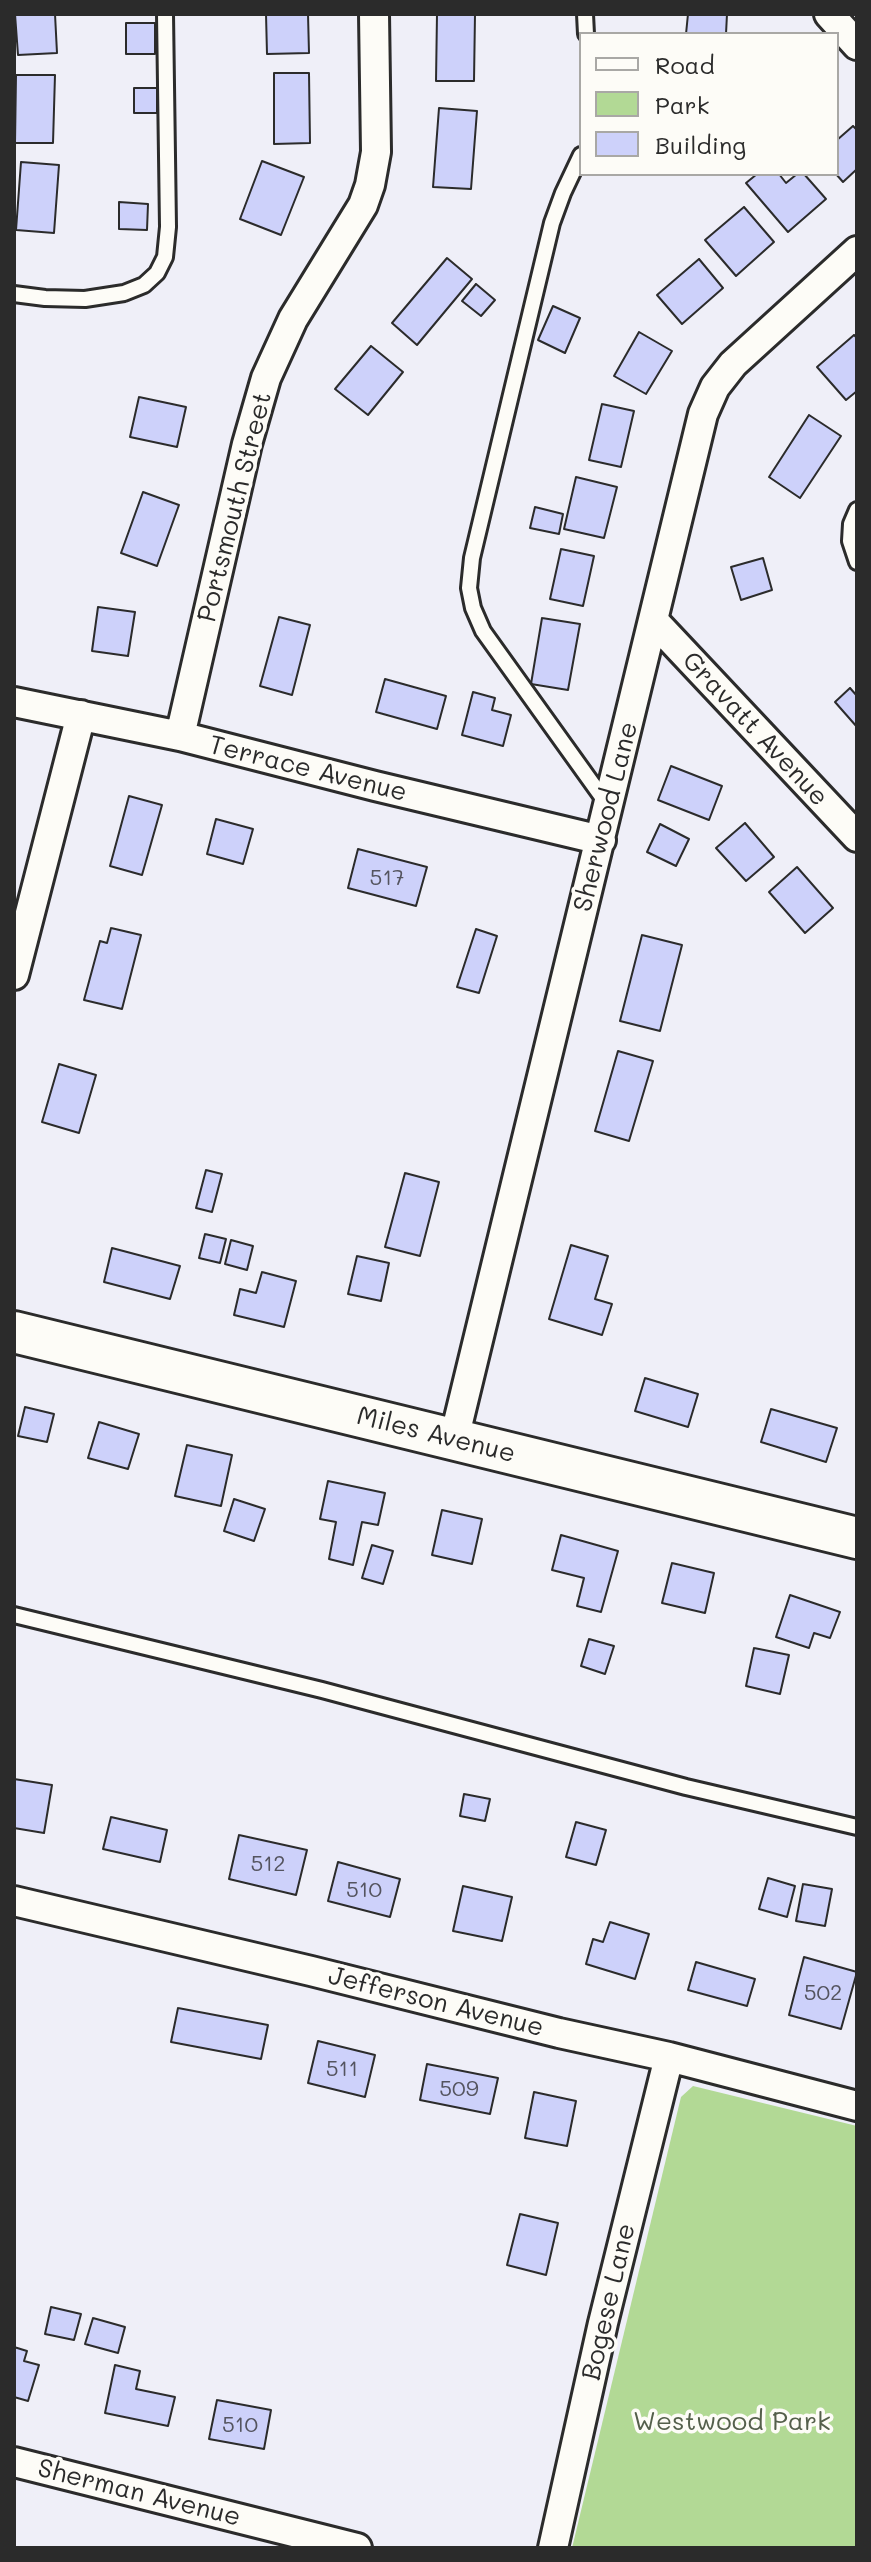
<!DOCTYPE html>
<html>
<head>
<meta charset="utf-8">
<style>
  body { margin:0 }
  #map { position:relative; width:871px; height:2562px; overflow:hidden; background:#efeff8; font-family:Mali,sans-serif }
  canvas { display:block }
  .frame { position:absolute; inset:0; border:16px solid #2b2b2b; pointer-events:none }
  .legend { position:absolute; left:579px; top:32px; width:260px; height:144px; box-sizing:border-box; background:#fdfcf7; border:2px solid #a9a8a5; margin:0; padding:10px 14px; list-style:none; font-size:24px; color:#2b2b2b }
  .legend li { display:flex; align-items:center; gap:16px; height:40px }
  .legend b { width:40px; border:2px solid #a9a8a5 }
</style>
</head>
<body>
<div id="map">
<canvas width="871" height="2562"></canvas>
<div class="frame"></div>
<ul class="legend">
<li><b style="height:10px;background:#fdfcf7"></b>Road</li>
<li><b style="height:22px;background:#b2d995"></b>Park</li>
<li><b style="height:22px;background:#cdd1fa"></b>Building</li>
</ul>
</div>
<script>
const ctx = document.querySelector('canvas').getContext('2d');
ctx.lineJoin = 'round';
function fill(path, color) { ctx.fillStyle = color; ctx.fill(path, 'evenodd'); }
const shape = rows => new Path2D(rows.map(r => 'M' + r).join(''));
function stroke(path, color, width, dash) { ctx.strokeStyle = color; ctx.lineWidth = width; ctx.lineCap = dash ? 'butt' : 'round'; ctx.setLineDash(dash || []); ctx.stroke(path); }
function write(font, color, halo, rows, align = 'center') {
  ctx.font = font + ' Mali,sans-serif'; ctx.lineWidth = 7; ctx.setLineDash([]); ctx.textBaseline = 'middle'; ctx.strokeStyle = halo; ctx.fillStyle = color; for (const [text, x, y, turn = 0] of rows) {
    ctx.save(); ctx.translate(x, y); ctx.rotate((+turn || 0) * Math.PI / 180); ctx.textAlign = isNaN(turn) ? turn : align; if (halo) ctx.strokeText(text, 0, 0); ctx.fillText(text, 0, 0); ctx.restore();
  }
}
const green = shape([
  [693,2086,857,2126,857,2548,572,2548,681,2097]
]);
const building = shape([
  [15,14,55,14,57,53,18,55,15,14],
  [266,14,308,14,309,53,267,54,266,14],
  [437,14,475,14,474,81,436,81,437,14],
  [688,14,727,14,726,34,686,34,688,14],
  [126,23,155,23,155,54,126,54,126,23],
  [274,73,309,73,310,143,274,144,274,73],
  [16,75,55,75,53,143,15,143,16,75],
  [134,88,157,88,157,113,134,113,134,88],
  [439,108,477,111,471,189,433,187,439,108],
  [853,126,857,130,857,169,843,182,836,174,837,140,853,126],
  [262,161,304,177,281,235,240,219,262,161],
  [21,162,59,165,54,233,16,230,21,162],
  [757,174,779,174,786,183,797,174,804,174,826,199,788,232,746,183,757,174],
  [119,202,148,204,147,230,119,229,119,202],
  [744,207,774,242,736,276,705,240,744,207],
  [447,258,472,279,417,345,392,323,447,258],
  [699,259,723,288,682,324,657,295,699,259],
  [476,284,495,300,481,316,462,301,476,284],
  [553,306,580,318,565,353,538,340,553,306],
  [639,332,672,351,646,394,614,376,639,332],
  [854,335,857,338,857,391,846,400,817,367,854,335],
  [371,346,403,372,368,415,335,389,371,346],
  [139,397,186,407,177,447,130,437,139,397],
  [602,404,634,411,621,467,589,460,602,404],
  [809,415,841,436,800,498,769,477,809,415],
  [576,477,617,487,604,538,564,529,576,477],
  [143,492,179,505,157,566,121,553,143,492],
  [535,507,563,514,559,534,530,528,535,507],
  [561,549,594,556,583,606,550,599,561,549],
  [763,558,772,590,741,600,731,567,763,558],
  [98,607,135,612,128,656,92,651,98,607],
  [279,617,310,625,292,695,260,686,279,617],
  [542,618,580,624,568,690,531,684,542,618],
  [385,679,446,696,437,729,376,712,385,679],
  [850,688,857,696,857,727,835,702,850,688],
  [473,692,495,698,492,710,511,715,503,746,462,735,473,692],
  [671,766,722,786,709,820,658,800,671,766],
  [129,796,162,805,142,875,110,866,129,796],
  [216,819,253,829,243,864,207,854,216,819],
  [745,823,774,857,746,881,716,848,745,823],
  [660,824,689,839,676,866,647,852,660,824],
  [358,849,427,867,416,906,348,888,358,849],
  [797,867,833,908,805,933,769,892,797,867],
  [111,928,141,935,122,1009,84,1000,100,941,107,943,111,928],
  [476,929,497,936,479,993,457,987,476,929],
  [642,935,682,945,660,1031,620,1021,642,935],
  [618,1051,653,1061,629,1141,595,1131,618,1051],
  [59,1064,96,1075,79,1133,42,1122,59,1064],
  [206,1170,222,1174,212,1212,196,1208,206,1170],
  [405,1173,439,1182,420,1256,385,1247,405,1173],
  [205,1234,226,1239,220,1263,199,1258,205,1234],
  [231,1240,253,1246,247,1270,225,1264,231,1240],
  [571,1245,608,1256,595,1299,612,1304,602,1335,549,1319,571,1245],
  [112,1248,180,1266,170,1299,104,1282,112,1248],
  [357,1256,389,1263,381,1301,348,1294,357,1256],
  [262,1272,296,1281,284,1327,234,1315,240,1289,256,1293,262,1272],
  [645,1378,698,1394,688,1427,635,1411,645,1378],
  [25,1407,54,1414,47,1442,18,1436,25,1407],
  [771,1409,837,1428,826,1462,761,1442,771,1409],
  [99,1422,139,1434,128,1469,88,1458,99,1422],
  [187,1445,232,1455,221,1506,175,1496,187,1445],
  [328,1481,385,1493,378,1525,362,1522,353,1565,329,1559,336,1522,320,1519,328,1481],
  [234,1499,265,1509,254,1541,224,1531,234,1499],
  [442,1510,482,1519,472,1564,432,1555,442,1510],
  [561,1535,618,1551,601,1612,577,1606,584,1578,552,1570,561,1535],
  [372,1545,393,1551,383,1584,362,1578,372,1545],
  [672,1563,714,1573,705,1613,662,1603,672,1563],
  [790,1595,840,1612,830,1638,814,1633,809,1648,776,1637,790,1595],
  [589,1639,614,1646,605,1674,581,1666,589,1639],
  [754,1648,789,1655,780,1694,746,1686,754,1648],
  [14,1779,52,1785,44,1833,14,1828,14,1779],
  [464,1794,490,1799,485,1821,460,1816,464,1794],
  [111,1817,167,1830,160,1862,103,1849,111,1817],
  [576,1822,606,1830,596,1865,566,1857,576,1822],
  [239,1835,307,1850,296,1895,229,1879,239,1835],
  [338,1862,400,1879,390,1917,328,1901,338,1862],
  [768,1878,795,1886,787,1917,759,1909,768,1878],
  [803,1884,832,1889,825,1926,796,1921,803,1884],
  [463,1886,512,1897,502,1941,453,1931,463,1886],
  [610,1922,649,1934,635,1979,586,1964,593,1939,603,1942,610,1922],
  [804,1957,857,1972,841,2029,789,2015,804,1957],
  [696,1962,755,1979,747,2006,688,1990,696,1962],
  [178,2008,268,2025,261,2059,171,2042,178,2008],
  [318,2041,375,2055,365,2097,308,2083,318,2041],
  [427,2064,498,2078,490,2114,420,2100,427,2064],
  [534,2092,576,2101,567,2146,525,2138,534,2092],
  [520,2214,558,2223,546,2275,507,2265,520,2214],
  [51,2307,81,2314,74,2340,45,2334,51,2307],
  [93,2318,125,2327,118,2353,85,2344,93,2318],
  [14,2347,27,2351,24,2361,39,2365,28,2401,14,2397,14,2347],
  [115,2365,140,2371,136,2389,175,2397,168,2426,105,2413,115,2365],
  [217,2400,271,2410,264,2449,209,2439,217,2400]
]);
const lane = shape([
  [585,14,586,34],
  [581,155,563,193,552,223,472,558,469,588,473,608,483,631,607,804],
  [14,294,45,298,85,299,124,293,144,285,157,273,165,257,168,227,165,14],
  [857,510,851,524,850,541,857,562],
  [14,1615,322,1690,686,1787,857,1827]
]);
const street = shape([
  [829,14,857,45],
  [653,620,857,837],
  [14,702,180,736,375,786,601,840],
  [180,736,247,444,266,378,293,319,363,205,370,185,376,152,374,14],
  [14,975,81,715],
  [454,1439,703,414,715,387,733,364,857,251],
  [14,1901,311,1971,559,2033,669,2057,857,2106],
  [14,2462,357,2548],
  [553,2548,603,2323,669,2057]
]);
const secondary = shape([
  [14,1332,857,1538]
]);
const numberNames = [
  ["517",387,878],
  ["512",268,1864],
  ["510",364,1890],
  ["502",823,1993],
  ["511",342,2069],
  ["509",459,2089],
  ["510",240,2425]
];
const streetNames = [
  ["Portsmouth Street",235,507,-76],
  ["Gravatt Avenue",755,729,47],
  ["Terrace Avenue",308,769,14],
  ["Sherwood Lane",606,817,-76],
  ["Miles Avenue",436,1435,14],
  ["Jefferson Avenue",436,2002,14],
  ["Bogese Lane",609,2302,-77],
  ["Sherman Avenue",139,2493,14]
];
const parkNames = [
  ["Westwood Park",732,2422]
];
fill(green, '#b2d995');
fill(building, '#cdd1fa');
stroke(building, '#2b2b2b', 2);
stroke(lane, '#2b2b2b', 20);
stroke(street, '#2b2b2b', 34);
stroke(secondary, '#2b2b2b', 46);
stroke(lane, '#fdfcf7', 14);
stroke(street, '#fdfcf7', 28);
stroke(secondary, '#fdfcf7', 40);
write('22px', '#54545f', null, numberNames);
write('26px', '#2b2b2b', '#fdfcf7', streetNames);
write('26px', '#545f4b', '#fdfcf7', parkNames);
</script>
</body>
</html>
